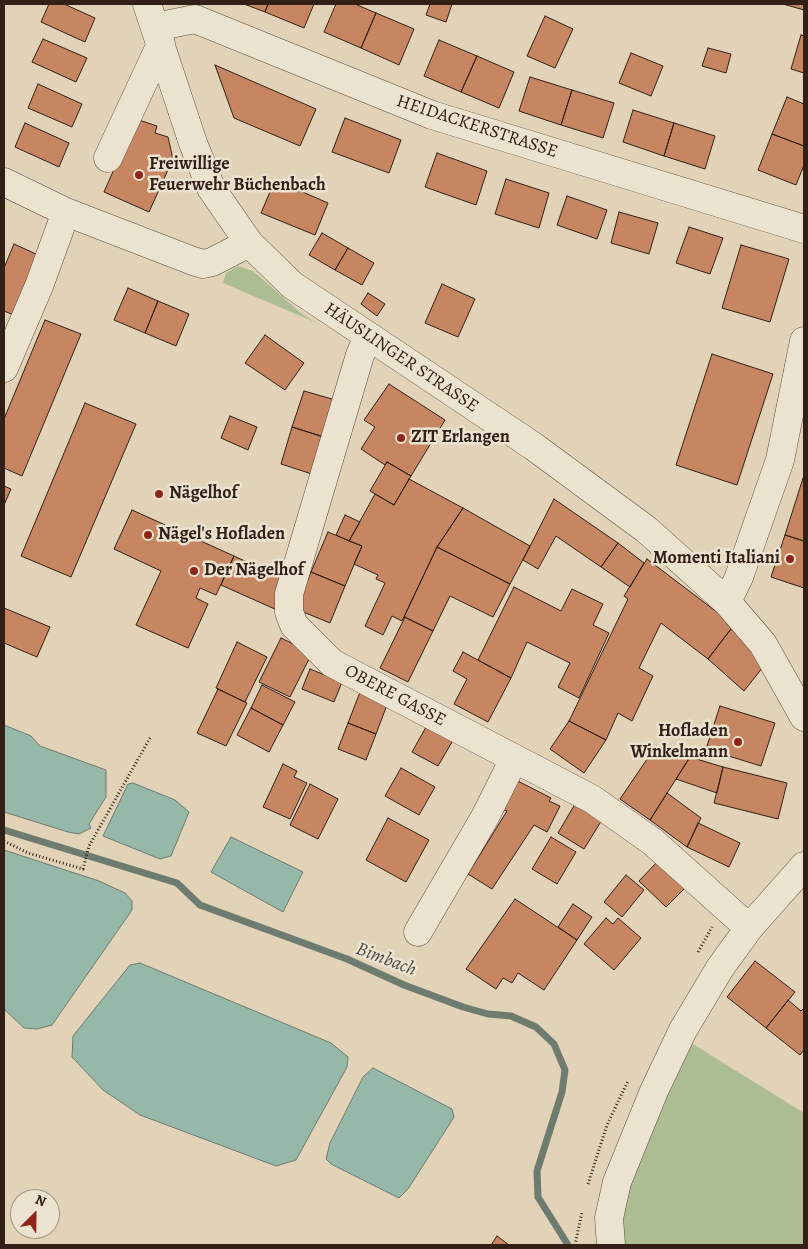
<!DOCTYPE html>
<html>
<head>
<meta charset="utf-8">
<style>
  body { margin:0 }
  #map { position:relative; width:808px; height:1249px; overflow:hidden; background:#e2d2b7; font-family:Alegreya,serif }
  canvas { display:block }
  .frame { position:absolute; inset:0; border:5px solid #322017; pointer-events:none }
  .north { position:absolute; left:10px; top:1189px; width:50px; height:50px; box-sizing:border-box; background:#ece2d0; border:1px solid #a29486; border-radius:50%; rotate:23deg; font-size:14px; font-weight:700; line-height:20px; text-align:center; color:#322017 }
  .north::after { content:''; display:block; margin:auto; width:18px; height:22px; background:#8f2418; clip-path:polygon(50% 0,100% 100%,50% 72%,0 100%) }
</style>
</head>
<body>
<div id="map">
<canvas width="808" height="1249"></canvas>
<div class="frame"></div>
<div class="north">N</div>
</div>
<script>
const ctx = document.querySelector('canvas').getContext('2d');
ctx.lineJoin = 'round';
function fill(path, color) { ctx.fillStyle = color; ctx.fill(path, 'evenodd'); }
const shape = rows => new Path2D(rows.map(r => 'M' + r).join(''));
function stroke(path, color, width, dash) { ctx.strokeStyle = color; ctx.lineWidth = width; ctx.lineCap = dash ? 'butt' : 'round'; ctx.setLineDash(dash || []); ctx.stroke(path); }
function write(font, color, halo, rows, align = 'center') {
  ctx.font = font + ' Alegreya,serif'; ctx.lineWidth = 5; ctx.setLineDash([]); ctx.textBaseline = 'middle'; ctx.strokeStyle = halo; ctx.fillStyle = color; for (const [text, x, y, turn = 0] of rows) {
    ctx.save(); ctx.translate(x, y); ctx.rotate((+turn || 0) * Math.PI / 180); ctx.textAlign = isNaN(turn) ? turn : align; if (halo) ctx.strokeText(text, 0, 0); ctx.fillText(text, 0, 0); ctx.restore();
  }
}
const green = shape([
  [238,266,253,271,302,314,317,323,223,283,226,273],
  [688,1041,804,1113,804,1245,622,1245,623,1215,634,1172]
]);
const water = shape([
  [4,725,31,736,40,746,106,770,106,797,89,824,91,828,79,834,68,832,4,812,4,725],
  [133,783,175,800,189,812,171,856,160,859,103,836,128,784,133,783],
  [231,837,303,872,283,912,211,872,231,837],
  [4,850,99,881,125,893,132,901,132,910,52,1025,37,1029,24,1028,4,1009,4,850],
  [140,963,331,1043,348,1057,347,1067,296,1160,276,1166,140,1115,103,1090,72,1057,73,1036,130,965,140,963],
  [373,1068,452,1109,454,1117,408,1189,399,1198,331,1164,326,1159,330,1143,363,1077,373,1068]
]);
const stream = shape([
  [4,830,177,883,200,905,347,959,404,985,463,1007,488,1014,511,1016,536,1027,554,1044,565,1070,562,1092,537,1171,538,1197,568,1245]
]);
const building = shape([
  [49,4,64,4,95,18,85,42,41,22,49,4],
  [244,4,268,4,265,12,244,4],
  [268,4,314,4,304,28,265,12,268,4],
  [336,4,355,4,376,13,361,48,324,32,336,4],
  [430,4,452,4,446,22,426,15,430,4],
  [783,4,804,4,804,10,783,4],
  [376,13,414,29,399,65,361,48,376,13],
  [545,16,573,29,555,68,527,56,545,16],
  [801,35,804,36,804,73,791,69,801,35],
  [43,39,87,58,76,82,32,62,43,39],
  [439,40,477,56,461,92,424,76,439,40],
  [708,48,731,54,726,73,702,66,708,48],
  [631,53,663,66,651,96,619,83,631,53],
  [477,56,514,72,499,108,461,92,477,56],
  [215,65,316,109,300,146,234,118,215,65],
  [530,77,572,90,561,125,519,111,530,77],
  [38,84,82,104,72,127,28,108,38,84],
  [572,90,614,103,603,138,561,125,572,90],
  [787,97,804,104,804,146,772,134,787,97],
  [633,110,674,123,664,156,623,142,633,110],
  [345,118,401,140,389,173,332,152,345,118],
  [136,119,157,126,155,133,168,137,173,159,149,212,104,192,136,119],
  [25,123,69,143,59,167,15,147,25,123],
  [674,123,715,136,705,169,664,156,674,123],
  [772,134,804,146,804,165,796,185,758,170,772,134],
  [437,153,487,171,476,205,425,187,437,153],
  [506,179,549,193,539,228,495,214,506,179],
  [275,180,328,203,315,235,261,213,275,180],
  [567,196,607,210,597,239,557,225,567,196],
  [619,212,658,223,649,254,611,243,619,212],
  [689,227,723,238,710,274,676,263,689,227],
  [322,233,348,248,335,270,309,255,322,233],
  [14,244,47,259,21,318,4,311,4,268,14,244],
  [741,245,789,259,770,322,722,308,741,245],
  [348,248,374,263,362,285,335,270,348,248],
  [442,284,475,299,458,337,425,323,442,284],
  [128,288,158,301,145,333,114,320,128,288],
  [368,293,385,304,377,316,361,304,368,293],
  [158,301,189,314,176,346,145,333,158,301],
  [45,320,81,334,22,476,4,468,4,419,45,320],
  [265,335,304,363,285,390,245,363,265,335],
  [712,354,773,374,737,485,676,465,712,354],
  [389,384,445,420,411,476,387,462,385,465,361,449,375,427,364,420,389,384],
  [304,391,339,401,327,438,292,427,304,391],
  [85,403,136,424,71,577,21,556,85,403],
  [230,416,257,427,248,450,221,438,230,416],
  [292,427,327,438,315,475,281,464,292,427],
  [387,462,411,476,394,505,370,491,387,462],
  [804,475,804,541,785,535,804,475],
  [409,479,463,508,437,547,402,621,392,616,383,635,365,626,385,583,376,579,378,575,354,564,362,546,349,541,375,494,394,505,409,479],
  [4,486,11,489,4,505,4,486],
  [554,499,618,543,601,567,556,536,538,569,523,560,554,499],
  [463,508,530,546,510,584,437,547,463,508],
  [132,510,234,556,216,595,200,588,196,598,208,604,188,648,136,625,161,571,114,549,132,510],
  [345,515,360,522,349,541,336,535,345,515],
  [328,532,362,546,345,586,311,572,328,532],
  [785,535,804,541,804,588,771,577,785,535],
  [618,543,644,563,630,587,601,567,618,543],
  [437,547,510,584,493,617,450,596,433,631,404,617,437,547],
  [234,556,290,582,277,610,221,585,234,556],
  [647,559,734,625,708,659,661,623,639,668,653,676,632,721,618,713,606,740,569,721,628,599,624,596,647,559],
  [311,572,345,586,330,623,296,609,311,572],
  [514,587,561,611,572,589,603,604,593,625,609,633,579,698,558,687,570,663,527,642,511,678,478,660,514,587],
  [4,608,50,627,37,657,4,643,4,608],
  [405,617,433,631,408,682,380,668,405,617],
  [734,625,763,667,744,691,708,659,734,625],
  [281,638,312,653,290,697,259,682,281,638],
  [237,642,267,657,245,702,216,688,237,642],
  [463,652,511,678,488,722,454,704,467,679,453,671,463,652],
  [310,669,342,682,334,702,302,689,310,669],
  [262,685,295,702,283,725,251,708,262,685],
  [362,687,390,697,376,734,348,723,362,687],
  [218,689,247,703,226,746,197,733,218,689],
  [720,706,775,723,761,766,706,749,720,706],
  [251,708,283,725,269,752,237,735,251,708],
  [430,720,456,735,438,766,412,752,430,720],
  [569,721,606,740,584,773,550,749,569,721],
  [348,723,376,734,366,760,338,749,348,723],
  [656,746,690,757,650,820,620,799,656,746],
  [690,757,723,767,717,793,676,779,690,757],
  [283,764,297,771,294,777,307,783,290,819,263,807,283,764],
  [723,767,787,783,778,819,714,803,723,767],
  [401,768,435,787,419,815,385,796,401,768],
  [512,778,551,798,549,801,560,806,547,832,534,825,492,889,468,874,507,811,495,806,512,778],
  [310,784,338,799,318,839,290,825,310,784],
  [667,793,701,818,687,847,650,820,667,793],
  [578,799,605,815,584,849,558,833,578,799],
  [388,818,429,840,406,882,366,860,388,818],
  [698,823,740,843,729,867,687,847,698,823],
  [551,837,576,852,557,884,532,869,551,837],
  [659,860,686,887,666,907,639,881,659,860],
  [626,875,644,890,622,917,604,902,626,875],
  [515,899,577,940,544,990,518,973,512,983,503,978,496,989,466,969,515,899],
  [573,904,592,917,577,940,558,927,573,904],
  [606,918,613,924,618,918,641,938,614,970,584,944,606,918],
  [755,961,795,992,766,1028,727,997,755,961],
  [788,1000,801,1011,804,1008,804,1050,800,1055,766,1028,788,1000],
  [497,1236,509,1245,491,1245,497,1236]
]);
const path = shape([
  [4,841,28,853,83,869,89,846,150,738],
  [698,952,712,927],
  [588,1184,607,1125,628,1081],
  [575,1245,582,1212]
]);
const minor = shape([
  [147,4,193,143,211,188,249,243,292,285,533,446,647,530,727,602,763,644,804,717],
  [155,27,195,19,432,115,804,229],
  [108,158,161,44],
  [4,182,66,212,193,261,203,264,212,262,249,243],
  [368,337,360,355,289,594,289,612,294,625,332,663,592,799,653,842,749,928],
  [4,368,39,286,66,212],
  [727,602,739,577,780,460,804,341],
  [418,932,485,817,514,759],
  [611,1245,609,1218,617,1182,654,1091,683,1030,720,968,749,928,804,866]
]);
const markers = [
  [139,175,5,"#8f2418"],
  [401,438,5,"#8f2418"],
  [159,494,5,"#8f2418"],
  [148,535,5,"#8f2418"],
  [790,559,5,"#8f2418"],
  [194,571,5,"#8f2418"],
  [738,742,5,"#8f2418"]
];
const streetNames = [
  ["HEIDACKERSTRASSE",477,127,18],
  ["HÄUSLINGER STRASSE",401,358,34],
  ["OBERE GASSE",395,696,28]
];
const poiNames = [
  ["Freiwillige",149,165],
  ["Feuerwehr Büchenbach",149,186],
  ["ZIT Erlangen",411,438],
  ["Nägelhof",169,494],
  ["Nägel's Hofladen",158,535],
  ["Momenti Italiani",780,559,"right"],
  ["Der Nägelhof",204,571],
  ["Hofladen",728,732,"right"],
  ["Winkelmann",728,753,"right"]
];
const waterNames = [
  ["Bimbach",386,960,21]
];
fill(green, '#adbd93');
fill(water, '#96b8a9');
stroke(water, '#6e7b6f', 1);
stroke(stream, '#6e7b6f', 7);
fill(building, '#c68661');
stroke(building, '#322017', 1);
stroke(minor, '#5e4c3f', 29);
stroke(path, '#322017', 3, [1, 2.5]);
stroke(minor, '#ece2d0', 28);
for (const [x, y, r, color] of markers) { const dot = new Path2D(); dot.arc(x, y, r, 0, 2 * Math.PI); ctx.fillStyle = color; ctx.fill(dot); stroke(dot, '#ece2d0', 2); }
write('18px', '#322017', '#ece2d0', streetNames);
write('bold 18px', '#322017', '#ece2d0', poiNames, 'left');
write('italic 19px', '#504e43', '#ece2d0', waterNames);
</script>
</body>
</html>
